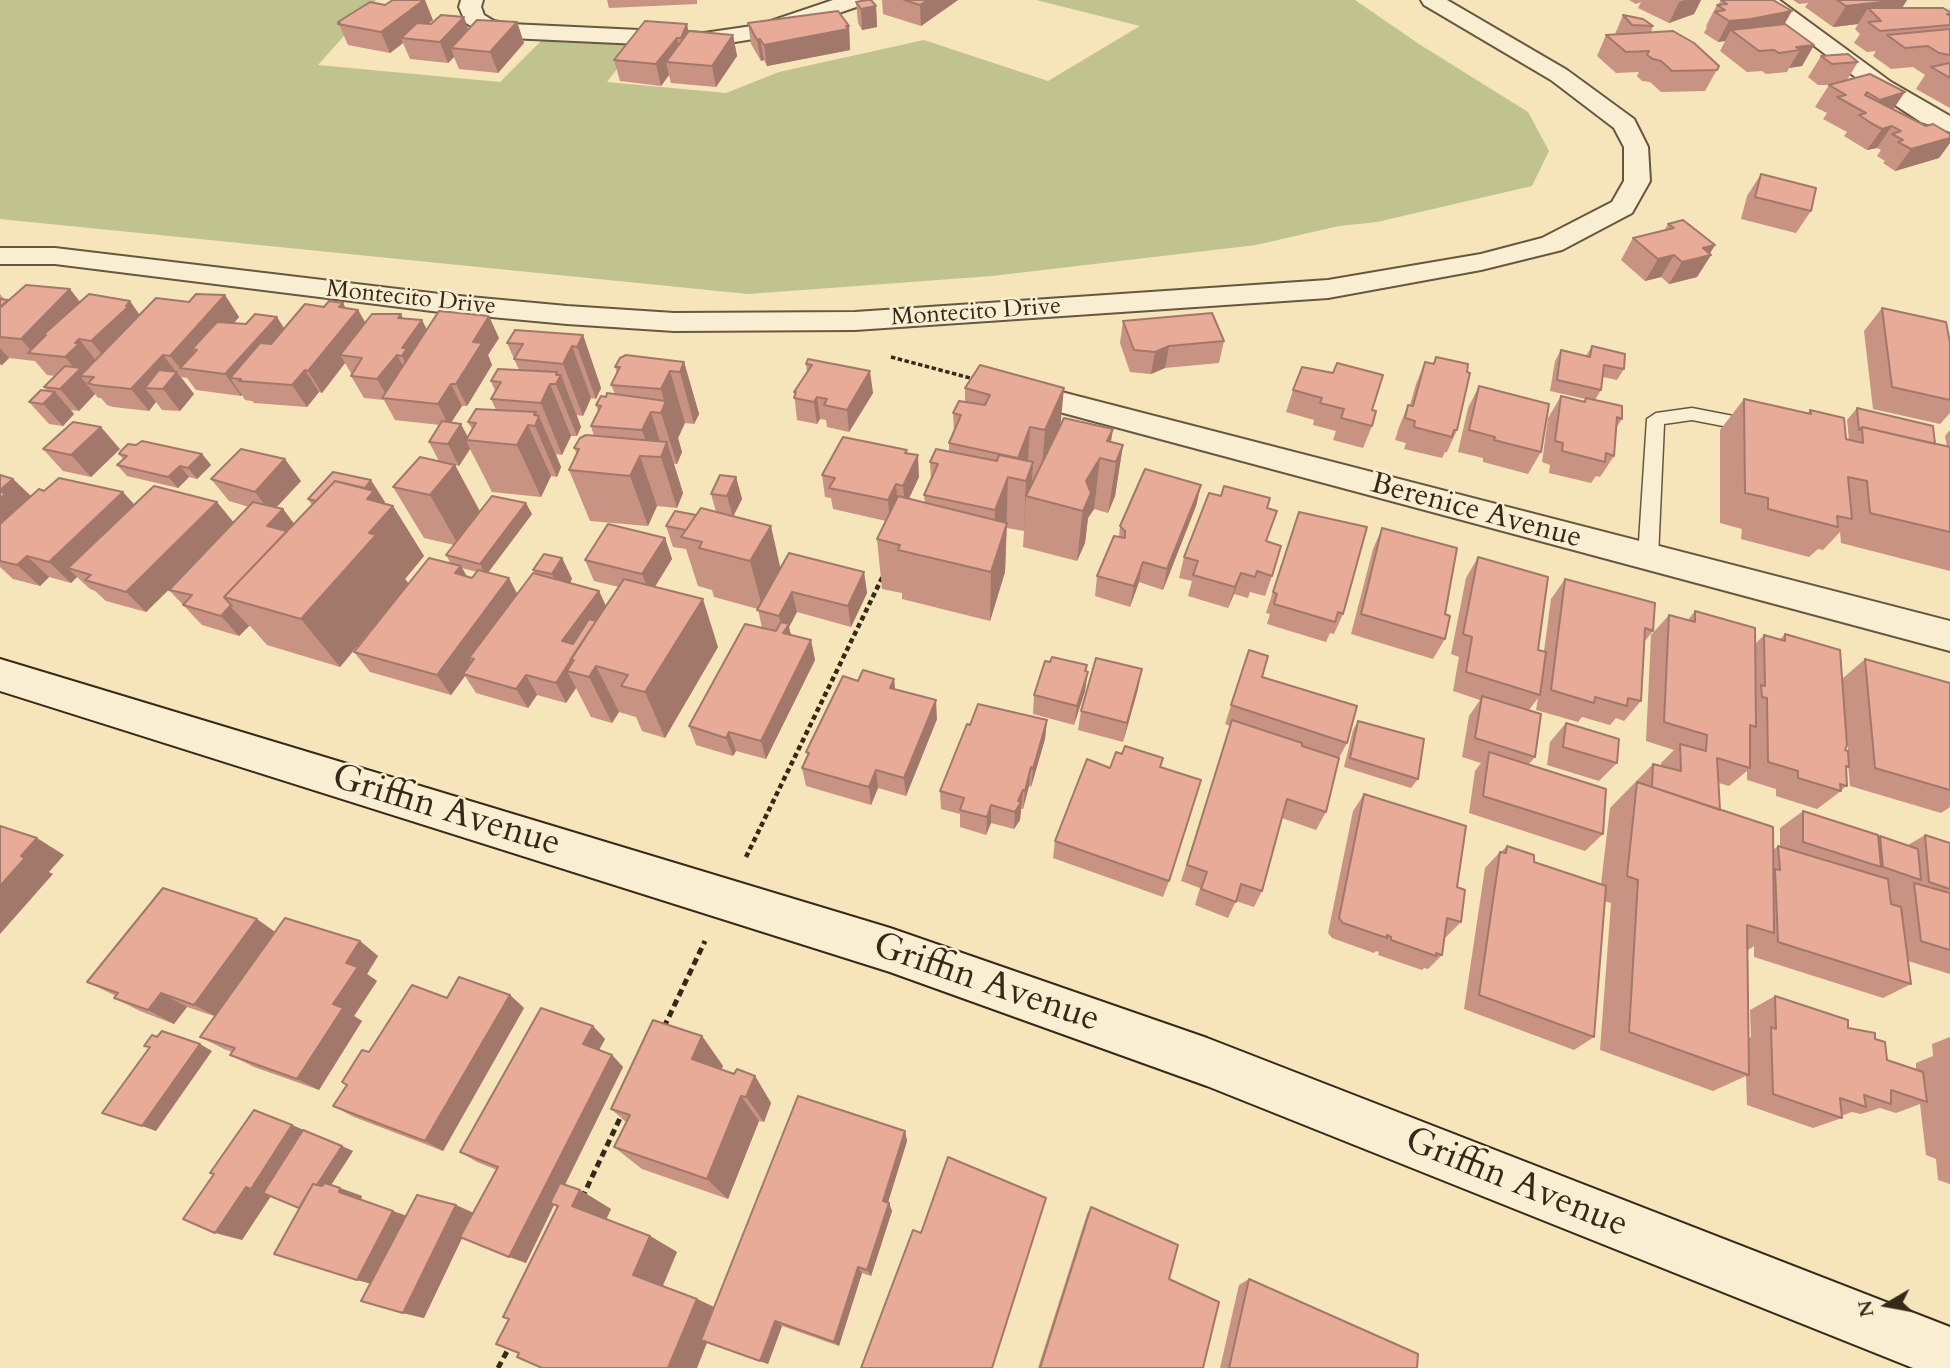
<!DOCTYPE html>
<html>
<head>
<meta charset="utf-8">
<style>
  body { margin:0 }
  #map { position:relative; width:1950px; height:1368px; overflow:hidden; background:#f6e4ba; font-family:Cardo,serif }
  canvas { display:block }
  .north { position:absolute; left:1852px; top:1270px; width:70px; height:70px; -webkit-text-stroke:5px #f9edd2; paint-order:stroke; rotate:260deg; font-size:19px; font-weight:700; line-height:28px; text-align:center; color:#362918 }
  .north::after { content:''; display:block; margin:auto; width:24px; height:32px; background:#362918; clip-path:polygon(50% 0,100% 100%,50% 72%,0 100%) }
</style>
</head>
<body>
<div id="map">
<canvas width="1950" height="1368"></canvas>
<div class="north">N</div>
</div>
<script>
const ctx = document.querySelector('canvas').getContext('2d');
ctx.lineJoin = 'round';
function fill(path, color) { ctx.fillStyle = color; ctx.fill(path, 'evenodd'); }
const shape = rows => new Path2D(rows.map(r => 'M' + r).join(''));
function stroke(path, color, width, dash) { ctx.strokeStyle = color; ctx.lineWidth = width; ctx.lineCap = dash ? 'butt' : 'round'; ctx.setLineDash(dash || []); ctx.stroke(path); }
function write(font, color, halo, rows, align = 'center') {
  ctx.font = font + ' Cardo,serif'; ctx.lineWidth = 5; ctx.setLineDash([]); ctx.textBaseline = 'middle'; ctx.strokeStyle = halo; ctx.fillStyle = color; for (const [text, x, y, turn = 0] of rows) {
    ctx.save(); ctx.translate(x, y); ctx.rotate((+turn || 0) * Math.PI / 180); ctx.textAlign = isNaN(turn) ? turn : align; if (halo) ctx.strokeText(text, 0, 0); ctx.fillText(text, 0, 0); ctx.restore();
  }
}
const green = shape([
  [0,0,376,0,318,65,500,82,541,41,639,40,607,82,726,93,779,72,924,40,1048,81,1140,26,1036,0,1355,0,1419,44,1528,112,1549,151,1532,186,1377,222,1339,226,1256,245,992,276,748,294,0,219]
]);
const pathFar2 = shape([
  [891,357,974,379]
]);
const pathFar1 = shape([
  [746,857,883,576]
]);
const path = shape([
  [664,1027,705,941],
  [582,1198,622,1114],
  [498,1368,511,1344]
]);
const lane = shape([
  [1692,408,1754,420,1763,426,1754,432,1692,420,1664,424,1658,557,1655,562,1648,564,1641,562,1638,557,1647,419,1656,413,1692,408]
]);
const street = shape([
  [461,0,483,0,481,7,484,15,494,21,510,24,704,33,759,25,833,0,865,0,862,5,772,36,704,47,510,38,479,31,466,23,459,7,461,0],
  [1421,0,1447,0,1567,70,1634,119,1648,147,1650,181,1632,213,1562,250,1481,270,1328,298,855,330,674,331,567,324,448,313,55,264,0,264,0,248,55,248,448,295,567,306,674,313,855,312,1328,280,1481,254,1542,238,1612,202,1624,181,1624,147,1614,128,1551,80,1424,5,1421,0],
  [1754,0,1779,0,1891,82,1950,116,1950,132,1921,122,1875,92,1754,0],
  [1011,379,1950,621,1950,651,1000,396,995,389,1000,382,1011,379]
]);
const secondary = shape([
  [0,659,890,928,1207,1038,1950,1327,1950,1368,1913,1368,1207,1086,890,972,0,691,0,659]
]);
const wall = shape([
  [607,0,697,0,697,4,609,8],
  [882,0,958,0,921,26,883,14],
  [1629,0,1701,0,1694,14,1669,23,1638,8,1641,2,1636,4],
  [1721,0,1785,24,1814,45,1802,66,1789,68,1787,72,1766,74,1762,71,1747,72,1720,51,1725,41,1718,42,1704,33,1707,27,1706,26,1717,5,1718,5],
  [1793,0,1907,0,1902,8,1950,12,1950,108,1916,89,1925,75,1913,67,1891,69,1873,56,1876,51,1867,52,1854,43,1860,34,1855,29,1858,24,1833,27,1805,7,1808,3,1799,4],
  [856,2,876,6,877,27,862,30,858,23],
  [1623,15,1653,26,1651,32,1719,66,1705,91,1661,92,1650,82,1642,81,1637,76,1639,72,1616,73,1597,56,1606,35,1615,34],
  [433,20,428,24,468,30,517,22,524,43,498,73,459,69,454,57,448,63,410,59,403,43,390,53,348,45,338,22],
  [748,23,849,26,850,50,767,66,764,60,761,61,751,44],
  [688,31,733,35,737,56,716,87,671,83,669,75,661,86,620,81,614,60],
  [1821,56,1858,62,1847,80,1870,74,1893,109,1926,126,1950,134,1950,143,1939,158,1895,171,1883,163,1885,161,1877,156,1881,150,1877,148,1867,150,1844,136,1847,132,1823,119,1827,113,1815,107,1829,85,1831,85,1818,85,1808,77],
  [1761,174,1811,211,1796,233,1741,219,1747,196],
  [1668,224,1715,245,1710,253,1711,255,1697,277,1669,284,1661,277,1645,281,1621,260,1633,238,1664,231],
  [0,294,5,300,80,302,140,315,189,302,225,295,239,317,234,323,284,328,346,308,358,310,366,323,403,318,422,320,427,330,499,338,488,355,492,365,467,406,462,406,451,422,468,437,472,429,468,422,496,410,491,399,495,391,491,381,519,370,507,343,583,335,601,388,596,399,591,398,583,416,577,415,581,427,577,436,571,436,562,455,556,454,561,467,557,477,551,476,541,497,492,492,470,449,459,466,455,465,480,511,532,514,488,573,518,594,535,574,533,570,562,558,572,579,570,583,599,591,606,606,619,587,594,581,585,560,665,538,672,559,655,587,718,647,665,738,642,731,636,717,619,712,612,723,591,717,576,688,566,703,537,695,528,708,476,693,465,676,451,695,370,672,354,652,404,590,340,667,267,645,250,626,249,626,239,636,202,625,169,590,180,579,146,612,106,601,95,591,90,589,77,577,71,583,49,577,40,586,13,579,0,567,0,475,13,479,31,496,44,491,134,505,234,522,249,507,229,501,211,479,301,481,276,508,283,509,294,524,312,505,308,499,385,502,384,504,393,506,424,556,405,579,409,584,451,564,446,555,454,545,424,538,393,487,439,461,429,442,440,425,395,420,384,400,364,398,351,376,352,375,345,363,322,393,319,392,307,407,254,403,252,401,245,400,242,395,241,396,196,390,187,378,181,377,194,394,180,411,162,410,156,402,149,411,113,407,107,405,101,398,98,398,95,394,79,411,71,410,74,414,63,426,49,424,29,402,47,391,44,387,56,376,47,375,35,361,9,358,2,365,0,365],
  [462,568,477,572,472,578,467,577],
  [1882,308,1950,343,1950,413,1940,424,1873,409,1864,331],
  [1123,321,1224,341,1219,363,1165,368,1151,374,1130,372,1120,343],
  [1592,346,1624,369,1617,380,1603,377,1601,390,1595,400,1622,419,1616,428,1614,456,1600,477,1596,476,1591,483,1549,473,1550,465,1542,462,1548,418,1561,396,1583,402,1585,399,1550,391,1555,361,1561,350,1586,356],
  [1436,357,1457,430,1447,452,1445,452,1442,458,1404,449,1406,443,1395,440,1399,427,1408,405,1410,405,1416,384,1425,362,1433,364],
  [808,359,873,393,849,432,827,427,826,420,820,419,817,424,797,420,794,392,807,372,806,364],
  [684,362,699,414,694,424,685,423,678,438,682,452,677,464,674,464,683,493,677,508,657,506,648,526,590,521,569,470,577,454,574,448,594,436,591,426,598,411,596,405,606,397,615,394,611,385,617,373,615,367],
  [980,365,1061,424,1123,445,1115,496,1108,513,1094,509,1088,518,1085,543,1077,561,1023,547,1024,531,1007,528,1005,572,990,621,902,599,902,593,882,589,877,539,886,521,833,509,831,498,825,497,822,475,907,450,907,453,919,477,909,498,925,502,924,495,931,479,930,462,949,451,949,443,954,432,953,413,965,402,965,388],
  [1479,386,1541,452,1528,474,1483,462,1483,458,1458,452,1468,408],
  [1293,390,1372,410,1372,426,1363,448,1333,440,1336,431,1313,425,1314,420,1286,412],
  [1744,399,1808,413,1810,410,1846,439,1849,440,1847,420,1857,408,1935,444,1947,447,1945,436,1950,430,1950,571,1841,543,1840,532,1823,550,1818,549,1809,557,1741,539,1742,529,1720,523,1720,430],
  [43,449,120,449,91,477,63,471],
  [119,454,202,454,211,465,197,479,189,477,178,488,127,476,117,465,123,459],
  [736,477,742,499,733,516,781,568,864,572,867,593,851,627,797,612,789,627,791,635,811,640,815,660,766,759,736,751,733,756,696,745,689,726,762,628,758,609,714,597,712,590,698,586,686,549,673,547,666,526,716,512,711,494],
  [1201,485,1196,506,1163,590,1139,582,1130,607,1095,596,1097,576,1119,537,1120,526],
  [1267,508,1266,541,1272,576,1265,596,1250,592,1248,598,1234,594,1228,608,1188,596,1192,581,1179,578,1184,557],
  [1299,512,1343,614,1334,634,1330,633,1326,642,1267,624,1270,614,1266,613],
  [1382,528,1445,614,1445,639,1433,659,1351,634,1373,549],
  [1478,557,1538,650,1544,651,1551,599,1565,579,1653,631,1645,641,1641,701,1624,721,1616,718,1610,725,1582,717,1578,722,1536,710,1538,698,1529,710,1535,757,1529,764,1603,834,1585,851,1469,813,1475,771,1481,763,1462,757,1469,716,1480,700,1453,691,1459,657,1451,654,1466,578],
  [1695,611,1755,644,1764,635,1780,639,1785,634,1845,750,1848,750,1842,679,1865,659,1950,683,1950,807,1941,813,1850,786,1848,763,1849,767,1846,769,1847,786,1841,790,1841,791,1817,809,1776,796,1776,789,1747,780,1747,771,1729,786,1719,783,1720,810,1773,850,1778,846,1780,847,1780,828,1803,811,1879,838,1880,836,1908,845,1925,835,1950,843,1950,974,1908,961,1911,984,1883,998,1754,957,1754,946,1748,950,1749,1038,1751,1037,1750,1010,1775,996,1875,1039,1887,1060,1916,1070,1916,1063,1933,1056,1932,1044,1950,1037,1950,1184,1938,1180,1936,1159,1926,1155,1920,1104,1896,1113,1880,1108,1861,1114,1852,1112,1841,1116,1842,1118,1813,1128,1747,1105,1746,1076,1713,1091,1600,1050,1611,903,1604,901,1594,1037,1574,1050,1464,1009,1485,868,1500,852,1501,852,1507,846,1534,862,1601,884,1610,808,1653,764,1661,766,1661,763,1674,750,1646,741,1651,635,1669,615,1688,620],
  [1249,650,1262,677,1347,743,1339,758,1326,812,1316,830,1282,818,1262,891,1254,907,1236,901,1228,918,1195,905,1200,888,1181,881,1230,726,1225,724],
  [1050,662,1087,665,1085,691,1074,725,1033,714,1034,695],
  [894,679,895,689,937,719,906,796,878,788,871,805,806,786,802,768,808,756,806,752,858,681],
  [1138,689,1123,742,1078,730,1081,711],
  [1047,720,1045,739,1031,787,1029,786,1023,809,1021,809,1020,820,1014,829,991,823,986,835,960,827,960,814,941,809,940,791,970,725],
  [1358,721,1418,779,1411,788,1344,767,1353,730],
  [1566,723,1617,763,1599,781,1547,765,1550,742],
  [1160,767,1169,881,1163,897,1053,858,1055,841,1110,768],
  [1364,794,1457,887,1461,922,1446,937,1445,937,1442,955,1428,969,1424,968,1422,970,1378,955,1379,952,1376,951,1374,953,1332,938,1328,933,1353,811],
  [275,932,360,941,378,956,367,974,377,981,354,1016,362,1021,319,1090,254,1067,230,1055,232,1052,224,1049,200,1037,214,1016,187,1007,174,1024,140,1011,114,998,116,996,87,982],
  [510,995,524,1008,443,1151,354,1117,333,1106,369,1052,447,998],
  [593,1026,605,1039,599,1050,612,1055,623,1067,564,1185,580,1190,611,1209,606,1219,650,1236,677,1252,662,1286,697,1299,714,1307,905,1131,907,1141,888,1202,892,1211,871,1276,862,1273,839,1346,782,1326,768,1364,707,1342,519,1353,509,1319,557,1207,554,1205,526,1263,462,1238,424,1318,403,1313,370,1283,357,1280,299,1208,271,1196,242,1240,214,1175,292,1125,353,1151,331,1185,362,1196,361,1200,406,1216,474,1213,497,1170,477,1162,460,1152],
  [702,1036,723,1066,721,1069,734,1074,755,1076,771,1103,764,1122,759,1121,728,1199,642,1169,614,1147,626,1122,611,1109],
  [1091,1207,1169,1279,1203,1368,1038,1368,1087,1214],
  [1249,1279,1417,1368,1220,1368,1239,1285]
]);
const shadedWall = shape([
  [424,0,425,0,433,20,408,39,401,38,403,43,390,53,381,32],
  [928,0,958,0,921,26,920,5],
  [1685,0,1701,0,1694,14,1669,23,1679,2],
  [1900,0,1907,0,1894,20,1881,21,1868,8,1858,24,1833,27,1846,6],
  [876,6,877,27,862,30,861,9],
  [1792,11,1780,32,1731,30,1725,41,1718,42,1729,21],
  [464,17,471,38,451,48,454,57,448,63,440,42],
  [517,22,524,43,498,73,490,52],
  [687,24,691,45,685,59,681,38],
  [849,26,850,50,767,66,764,45],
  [733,35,737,56,716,87,712,66],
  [677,38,681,59,666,62,669,75,661,86,656,64],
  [760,39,764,60,761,61,757,40],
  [1814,45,1802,66,1789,68,1800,50,1796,47],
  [1905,92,1890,114,1866,119,1880,100],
  [1892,126,1877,148,1867,150,1882,129],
  [1950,138,1950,143,1939,158,1895,171,1911,149],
  [1715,245,1709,255,1711,255,1697,277,1669,284,1682,262,1703,248],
  [1674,255,1661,277,1645,281,1658,259],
  [70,289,88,312,46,335,43,335,54,347,33,353,21,339],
  [225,295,239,317,203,358,197,350,192,349,201,361,180,368,170,356],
  [130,301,146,324,109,363,91,341],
  [343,303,351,318,358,310,370,332,340,355,345,363,322,393,308,371,339,307],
  [401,314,411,335,422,320,433,342,413,378,402,356,402,348,398,318],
  [489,316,499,338,488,355,492,365,467,406,456,384,473,342],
  [277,317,291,339,241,379,230,378,242,395,241,396,225,374],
  [583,335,601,388,596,399,577,347],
  [79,339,97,362,80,376,95,394,79,411,60,389,77,371,65,357],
  [572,346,591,398,583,416,563,364],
  [1169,346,1165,368,1151,374,1155,352],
  [0,348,9,358,2,365,0,363],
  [163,355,194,394,180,411,163,389,145,388,156,402,149,411,131,389],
  [397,355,409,377,388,398,377,379],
  [684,362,699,414,694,424,680,372],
  [305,370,319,392,307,407,292,385],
  [670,371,685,423,678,438,682,452,677,464,661,413,665,404,661,389],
  [870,371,873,393,849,432,847,410],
  [557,372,560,378,561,375,581,427,577,436,556,384,556,375],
  [451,384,462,406,449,426,438,404],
  [550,384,571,436,562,455,541,403],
  [1064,388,1059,440,1041,481,1045,430],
  [55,392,74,414,63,426,43,404],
  [817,397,820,419,817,424,814,402],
  [536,412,538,418,539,416,561,467,557,477,535,426,534,415],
  [651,412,663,451,667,442,683,493,677,508,661,457,651,456,642,430],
  [461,424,470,441,466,440,470,449,459,466,448,444],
  [528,425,551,476,541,497,517,445],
  [101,427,120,449,91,477,71,455],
  [1030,427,1027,479,1017,479,1018,458],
  [1113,429,1108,460,1107,441],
  [1123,445,1115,496,1108,513,1116,462],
  [202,454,211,465,197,479,188,468],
  [918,455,919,477,905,507,903,486],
  [640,456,657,506,648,526,630,476],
  [1100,458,1094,509,1088,518,1085,543,1077,561,1086,481],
  [285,459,301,481,271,513,255,492],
  [1033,462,1031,498,1026,496,1024,531,1026,481],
  [455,465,482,516,459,546,430,495],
  [180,466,189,477,178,488,168,477],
  [736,477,742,499,733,517,727,496],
  [1008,477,1005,572,990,621,991,572,994,560,995,510],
  [13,479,35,500,0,530,0,490],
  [371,480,385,502,383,504,393,506,424,556,405,579,409,584,340,667,301,619,347,508],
  [896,484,898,506,890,522,888,500],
  [1201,485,1196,506,1163,590,1167,569],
  [123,492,143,514,68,568,77,577,71,583,49,562],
  [217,502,235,524,146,612,126,592],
  [526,503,532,514,486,575,480,564],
  [283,509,299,530,283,547,267,526],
  [771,526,782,575,763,610,750,561],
  [665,538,672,559,650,594,642,574],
  [27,556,49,577,40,586,17,565],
  [562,558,572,579,562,595,552,574],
  [1143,562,1139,582,1130,607,1134,586],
  [461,566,473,587,455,573],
  [864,572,867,593,851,627,848,606],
  [1241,573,1234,594,1228,608,1235,587],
  [509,578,520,599,474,659,469,658,473,665,463,674,465,676,451,695,437,675],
  [599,591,608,611,572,661,562,641],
  [792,592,797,612,789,627,793,645,783,633,779,616],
  [703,599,718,647,665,738,645,692],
  [230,606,249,626,239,636,221,616],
  [811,640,815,660,766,759,761,741],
  [571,661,578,674,567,671,576,688,566,703,556,683],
  [1087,665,1084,683,1088,672,1085,691,1074,725,1077,706],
  [596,666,619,712,612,723,589,677],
  [1142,669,1138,689,1123,742,1127,723],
  [526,675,537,695,528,708,516,689],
  [894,679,896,698,890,688],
  [936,700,937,719,906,796,904,778],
  [1047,720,1045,739,1031,787,1033,769],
  [729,732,736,751,733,756,726,738],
  [1031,767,1029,786,1023,809,1025,791],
  [876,770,878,788,871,805,869,787],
  [1023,790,1020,820,1014,829,1015,812],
  [991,805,991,823,986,835,987,817],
  [37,838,64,855,49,872,53,874,0,934,0,886,21,856],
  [257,919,278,934,219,1018,194,1005],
  [360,941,378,956,367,974,377,981,354,1016,362,1021,319,1090,297,1079,333,1004,346,963],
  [161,993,187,1007,174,1024,148,1010],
  [510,995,524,1008,443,1151,425,1141],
  [593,1026,605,1039,595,1057,583,1044],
  [702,1036,723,1066,714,1087,692,1059],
  [200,1044,212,1051,156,1131,142,1126],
  [612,1055,623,1067,555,1205,550,1203,554,1205,526,1263,509,1257],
  [755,1076,771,1103,764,1122,746,1097],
  [741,1096,759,1121,728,1199,707,1179],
  [292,1125,315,1135,271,1196,242,1240,215,1233,246,1187],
  [905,1131,907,1141,886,1209,883,1201],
  [342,1146,353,1151,313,1213,301,1209],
  [340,1188,362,1196,360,1201,339,1192],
  [580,1190,611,1209,604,1224,572,1206],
  [889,1203,892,1211,871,1276,867,1270],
  [456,1205,474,1213,424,1318,403,1313],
  [393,1211,413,1218,379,1286,357,1280],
  [650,1236,677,1252,662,1288,633,1275],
  [858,1267,862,1273,839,1346,834,1342],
  [697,1299,720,1310,697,1368,668,1368],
  [775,1321,782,1326,768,1364,760,1361]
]);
const building = shape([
  [393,0,424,0,381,32,338,24,340,23,338,22,370,2,385,5,393,0],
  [867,0,871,0,876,6,861,9,856,2,867,0],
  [904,0,928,0,920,5,904,0],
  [1721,0,1773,0,1792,11,1751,19,1729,21,1715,12,1725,10,1717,5,1727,4,1721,0],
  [1837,0,1900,0,1846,6,1837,0],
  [1868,8,1943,8,1950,12,1950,14,1947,14,1950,16,1950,25,1880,31,1868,22,1881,21,1868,8],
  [838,11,849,26,846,26,848,29,764,45,760,39,757,40,748,23,838,11],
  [441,15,464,17,440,42,401,38,417,23,431,24,441,15],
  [1623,15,1643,19,1653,26,1632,25,1623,15],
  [477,20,517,22,490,52,451,48,477,20],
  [645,21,687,24,681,38,677,38,656,64,614,60,645,21],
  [1785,24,1814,45,1796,47,1800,50,1779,53,1774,50,1759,51,1731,30,1785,24],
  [1950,29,1950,55,1939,53,1928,46,1905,48,1887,35,1950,29],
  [689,31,733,35,712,66,666,62,689,31],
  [1673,31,1694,43,1719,66,1717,70,1672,71,1661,61,1653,59,1647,55,1649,51,1626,52,1606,35,1673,31],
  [1848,54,1858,62,1832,64,1821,56,1848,54],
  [1950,63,1950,78,1931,67,1950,63],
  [1870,74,1905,92,1880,100,1867,92,1865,95,1926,126,1933,124,1950,134,1950,138,1911,149,1898,142,1903,140,1892,134,1901,131,1892,126,1882,129,1871,123,1859,115,1866,113,1837,97,1846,95,1829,85,1870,74],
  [1761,174,1816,188,1811,211,1755,197,1761,174],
  [1683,220,1715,245,1703,248,1711,255,1682,262,1674,255,1658,259,1633,238,1674,228,1668,224,1683,220],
  [26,285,70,289,21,339,0,337,0,308,26,285],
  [89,294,130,301,126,306,129,306,91,341,79,339,75,343,79,344,65,357,28,353,46,335,43,335,89,294],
  [196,294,225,295,170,356,163,355,131,389,94,385,88,383,94,377,80,376,156,298,189,302,196,294],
  [0,299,8,300,0,307,0,299],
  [329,301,343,303,339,307,358,310,308,371,305,370,292,385,239,381,241,379,230,378,260,343,271,344,305,304,324,307,329,301],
  [1882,308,1946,322,1950,343,1950,400,1892,387,1882,308],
  [439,311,489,316,473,342,482,343,456,384,451,384,438,404,382,398,439,311],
  [1212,313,1224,341,1169,346,1155,352,1134,350,1123,321,1212,313],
  [255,314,277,317,225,374,180,368,197,350,192,349,217,322,246,324,255,314],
  [372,314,401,314,398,318,422,320,402,348,407,348,402,356,397,355,377,379,351,376,362,358,340,355,372,314],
  [515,330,583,335,577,347,572,346,563,364,514,359,523,344,507,343,515,330],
  [1592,346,1625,354,1624,369,1604,365,1601,390,1557,380,1561,350,1590,357,1592,346],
  [626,355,684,362,680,372,670,371,661,389,611,385,620,367,615,367,620,358,626,355],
  [1436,357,1468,364,1467,372,1470,373,1457,430,1454,430,1452,437,1414,427,1415,421,1405,418,1408,405,1413,406,1425,362,1434,364,1436,357],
  [808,359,870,371,847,410,824,405,827,399,817,397,814,402,794,398,796,392,794,392,812,365,806,364,808,359],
  [1337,363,1383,375,1372,410,1376,411,1372,426,1341,418,1344,409,1320,403,1322,398,1293,390,1302,367,1333,373,1337,363],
  [980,365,1064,388,1045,430,1030,427,1018,458,949,443,961,415,953,413,959,401,985,405,990,395,965,388,980,365],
  [65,366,81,368,60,389,44,387,65,366],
  [498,369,557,372,556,375,561,375,556,384,550,384,541,403,491,399,501,382,491,381,498,369],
  [159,370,177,372,163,389,145,388,159,370],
  [1479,386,1549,404,1541,452,1494,440,1495,437,1469,430,1479,386],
  [41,390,55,392,43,404,29,402,41,390],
  [607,393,666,401,661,413,651,412,642,430,591,426,601,406,596,405,601,396,606,397,607,393],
  [1561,396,1585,402,1586,398,1622,406,1622,419,1617,417,1614,456,1606,453,1605,462,1562,451,1563,443,1555,441,1561,396],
  [1744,399,1811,414,1810,410,1844,418,1846,439,1863,443,1862,427,1950,447,1950,532,1870,513,1867,481,1848,477,1852,519,1837,516,1838,527,1768,509,1768,498,1745,493,1744,399],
  [1857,408,1933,426,1935,444,1862,427,1859,430,1857,408],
  [476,409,536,412,534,415,539,416,535,426,528,425,517,445,466,440,476,423,468,422,476,409],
  [1064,418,1113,429,1107,441,1123,445,1116,462,1100,458,1086,481,1091,493,1083,511,1026,496,1064,418],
  [442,421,461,424,448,444,429,442,442,421],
  [73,422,101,427,71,455,43,449,73,422],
  [586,435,667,442,661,457,640,456,630,476,569,470,579,449,574,448,580,438,586,435],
  [843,437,907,450,905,453,918,455,903,486,896,484,888,500,829,488,835,478,822,475,843,437],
  [142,441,202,454,188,468,180,466,168,477,117,465,127,456,119,454,121,451,128,444,136,445,142,441],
  [241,449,285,459,255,492,211,479,241,449],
  [936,449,997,461,999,455,1033,462,1026,481,1008,477,995,510,924,495,938,464,930,462,936,449],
  [420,457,455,465,430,495,393,487,420,457],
  [1145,469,1201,485,1167,569,1143,562,1134,586,1097,576,1114,536,1125,538,1125,531,1120,526,1145,469],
  [333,472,371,480,365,488,335,481,316,501,308,499,333,472],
  [0,475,13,479,0,490,0,475],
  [720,475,736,477,727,496,711,494,720,475],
  [59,478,123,492,49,562,27,556,17,565,0,561,0,524,39,489,44,491,59,478],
  [335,481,374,491,367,499,393,506,369,533,376,535,301,619,224,597,335,481],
  [154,486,217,502,126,592,85,580,91,575,68,568,154,486],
  [1224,486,1270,498,1267,508,1277,511,1266,541,1281,546,1272,576,1257,571,1255,577,1241,573,1235,587,1193,575,1198,561,1184,557,1209,493,1221,496,1224,486],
  [0,492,6,493,0,499,0,492],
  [492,496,526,503,480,564,446,555,492,496],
  [898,496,1007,523,991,572,898,550,900,545,877,539,898,496],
  [253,502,283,509,267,526,287,531,224,597,232,606,230,606,221,616,183,605,192,595,169,590,253,502],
  [701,508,771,526,750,561,699,548,702,542,681,537,701,508],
  [675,511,696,515,686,530,666,526,675,511],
  [1299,512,1367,527,1343,614,1338,612,1335,622,1274,604,1277,594,1273,592,1299,512],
  [608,524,665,538,642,574,585,560,608,524],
  [1382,528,1457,548,1445,614,1450,616,1445,639,1361,614,1382,528],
  [789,553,864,572,848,606,792,592,779,616,757,610,789,553],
  [544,554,562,558,552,574,533,570,544,554],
  [1478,557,1548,577,1538,650,1546,652,1540,695,1466,672,1472,637,1463,634,1478,557],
  [429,558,461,566,455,573,472,578,478,570,509,578,437,675,354,652,429,558],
  [533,573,599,591,562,641,573,644,589,619,596,621,556,683,526,675,516,689,463,674,474,659,469,658,533,573],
  [624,579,703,599,645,692,621,686,628,675,596,666,589,677,567,671,574,660,570,660,624,579],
  [1565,579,1655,603,1653,631,1645,628,1641,701,1628,698,1627,706,1595,697,1594,703,1551,690,1565,579],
  [1695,611,1755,628,1756,727,1750,725,1750,768,1717,758,1720,810,1652,787,1653,764,1681,771,1680,744,1706,751,1707,735,1664,722,1669,615,1695,622,1695,611],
  [781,622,789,624,783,633,811,640,761,741,729,732,726,738,689,726,745,624,776,631,781,622],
  [1785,634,1840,650,1847,745,1845,750,1848,751,1849,767,1846,766,1847,786,1840,784,1841,791,1798,778,1798,771,1768,762,1767,698,1762,697,1761,685,1765,686,1764,635,1785,641,1785,634],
  [1249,650,1268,656,1262,677,1357,706,1347,743,1231,705,1249,650],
  [1052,657,1087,665,1085,671,1088,672,1077,706,1034,695,1045,661,1050,662,1052,657],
  [1096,658,1142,669,1127,723,1081,711,1096,658],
  [1865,659,1950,683,1950,790,1875,768,1865,659],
  [863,670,894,679,890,688,936,700,904,778,876,770,869,787,802,768,809,753,806,752,843,676,858,681,863,670],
  [1482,696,1541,714,1535,757,1475,738,1482,696],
  [978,704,1047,720,1033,769,1031,767,1025,791,1023,790,1018,801,1021,802,1015,812,991,805,987,817,960,810,964,798,940,791,967,724,970,725,978,704],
  [1232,720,1302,743,1302,746,1339,758,1326,812,1287,799,1262,891,1241,884,1236,902,1201,889,1207,872,1187,865,1232,720],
  [1358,721,1424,739,1418,779,1350,758,1358,721],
  [1566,723,1619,739,1617,763,1563,747,1566,723],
  [1125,746,1163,758,1160,767,1201,780,1169,881,1055,841,1087,759,1110,768,1116,752,1122,754,1125,746],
  [1489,752,1606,789,1603,834,1483,796,1489,752],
  [1637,782,1773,827,1774,933,1747,925,1749,1075,1629,1032,1638,880,1627,876,1637,782],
  [1364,794,1466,826,1457,887,1465,890,1461,922,1447,918,1442,955,1436,953,1436,956,1391,940,1391,937,1387,935,1387,938,1343,923,1339,918,1364,794],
  [1803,811,1878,835,1881,867,1803,842,1803,811],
  [0,826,37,838,21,856,25,858,0,886,0,826],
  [1925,835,1950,843,1950,889,1929,882,1925,835],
  [1880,836,1918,849,1921,880,1883,867,1880,836],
  [1507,846,1534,855,1534,862,1606,886,1594,1037,1479,995,1500,852,1506,853,1507,846],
  [1778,846,1888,879,1891,904,1901,907,1911,984,1778,942,1775,869,1780,870,1778,846],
  [1914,883,1950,893,1950,950,1921,941,1914,883],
  [163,888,257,919,194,1005,161,993,148,1010,114,998,118,993,87,982,163,888],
  [285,918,360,941,346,963,358,967,333,1004,343,1008,297,1079,230,1055,235,1048,200,1037,285,918],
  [459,977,510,995,425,1141,333,1106,347,1085,342,1082,362,1050,369,1052,412,985,447,998,459,977],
  [1775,996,1848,1020,1848,1028,1875,1033,1875,1039,1885,1042,1887,1060,1923,1072,1927,1102,1891,1090,1891,1104,1864,1095,1866,1107,1840,1098,1842,1118,1773,1094,1771,1027,1776,1029,1775,996],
  [541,1008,593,1026,583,1044,612,1055,509,1257,460,1237,498,1167,460,1152,541,1008],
  [653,1020,702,1036,692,1059,734,1074,737,1069,755,1076,746,1097,741,1096,707,1179,614,1147,630,1115,611,1109,653,1020],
  [162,1031,200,1044,142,1126,102,1113,150,1047,144,1046,152,1035,157,1037,162,1031],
  [798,1096,905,1131,883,1201,889,1203,867,1270,858,1267,834,1342,775,1321,760,1361,701,1340,798,1096],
  [254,1110,292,1125,251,1189,246,1187,215,1233,183,1219,214,1174,210,1173,254,1110],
  [303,1130,342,1146,317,1185,313,1184,299,1208,263,1193,303,1130],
  [948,1157,1046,1198,992,1368,861,1368,913,1230,921,1233,948,1157],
  [325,1183,340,1188,339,1192,393,1211,357,1280,274,1254,313,1184,322,1186,325,1183],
  [560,1183,580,1190,572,1206,650,1236,633,1275,697,1299,668,1368,542,1368,517,1357,519,1353,496,1344,509,1319,503,1317,558,1206,550,1203,560,1183],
  [417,1195,456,1205,403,1313,361,1301,417,1195],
  [1091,1207,1178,1245,1169,1279,1219,1302,1203,1368,1040,1368,1091,1207],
  [1249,1279,1418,1354,1417,1368,1229,1368,1249,1279]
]);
const farStreetnames = [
  ["Montecito Drive",411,299,6],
  ["Montecito Drive",976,313,-4]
];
const streetNames = [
  ["Berenice Avenue",1476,512,15]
];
const nearStreetnames = [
  ["Griffin Avenue",446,812,17],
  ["Griffin Avenue",986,984,19],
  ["Griffin Avenue",1516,1184,22]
];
fill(green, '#c0c38d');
stroke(lane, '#665840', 3);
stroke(street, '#665840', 4);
stroke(secondary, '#362918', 4);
stroke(pathFar2, '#362918', 3.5, [4.5, 2.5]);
stroke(pathFar1, '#362918', 4.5, [5, 3.5]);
stroke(path, '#362918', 5, [7, 4.5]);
fill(lane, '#f9edd2');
fill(street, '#f9edd2');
fill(secondary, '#f9edd2');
fill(wall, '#c89383');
fill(shadedWall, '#a2786a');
fill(building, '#e8ab98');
stroke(building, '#a2786a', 2);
write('24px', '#362918', '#f9edd2', farStreetnames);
write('30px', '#362918', '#f9edd2', streetNames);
write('37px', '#362918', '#f9edd2', nearStreetnames);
</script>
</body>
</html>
